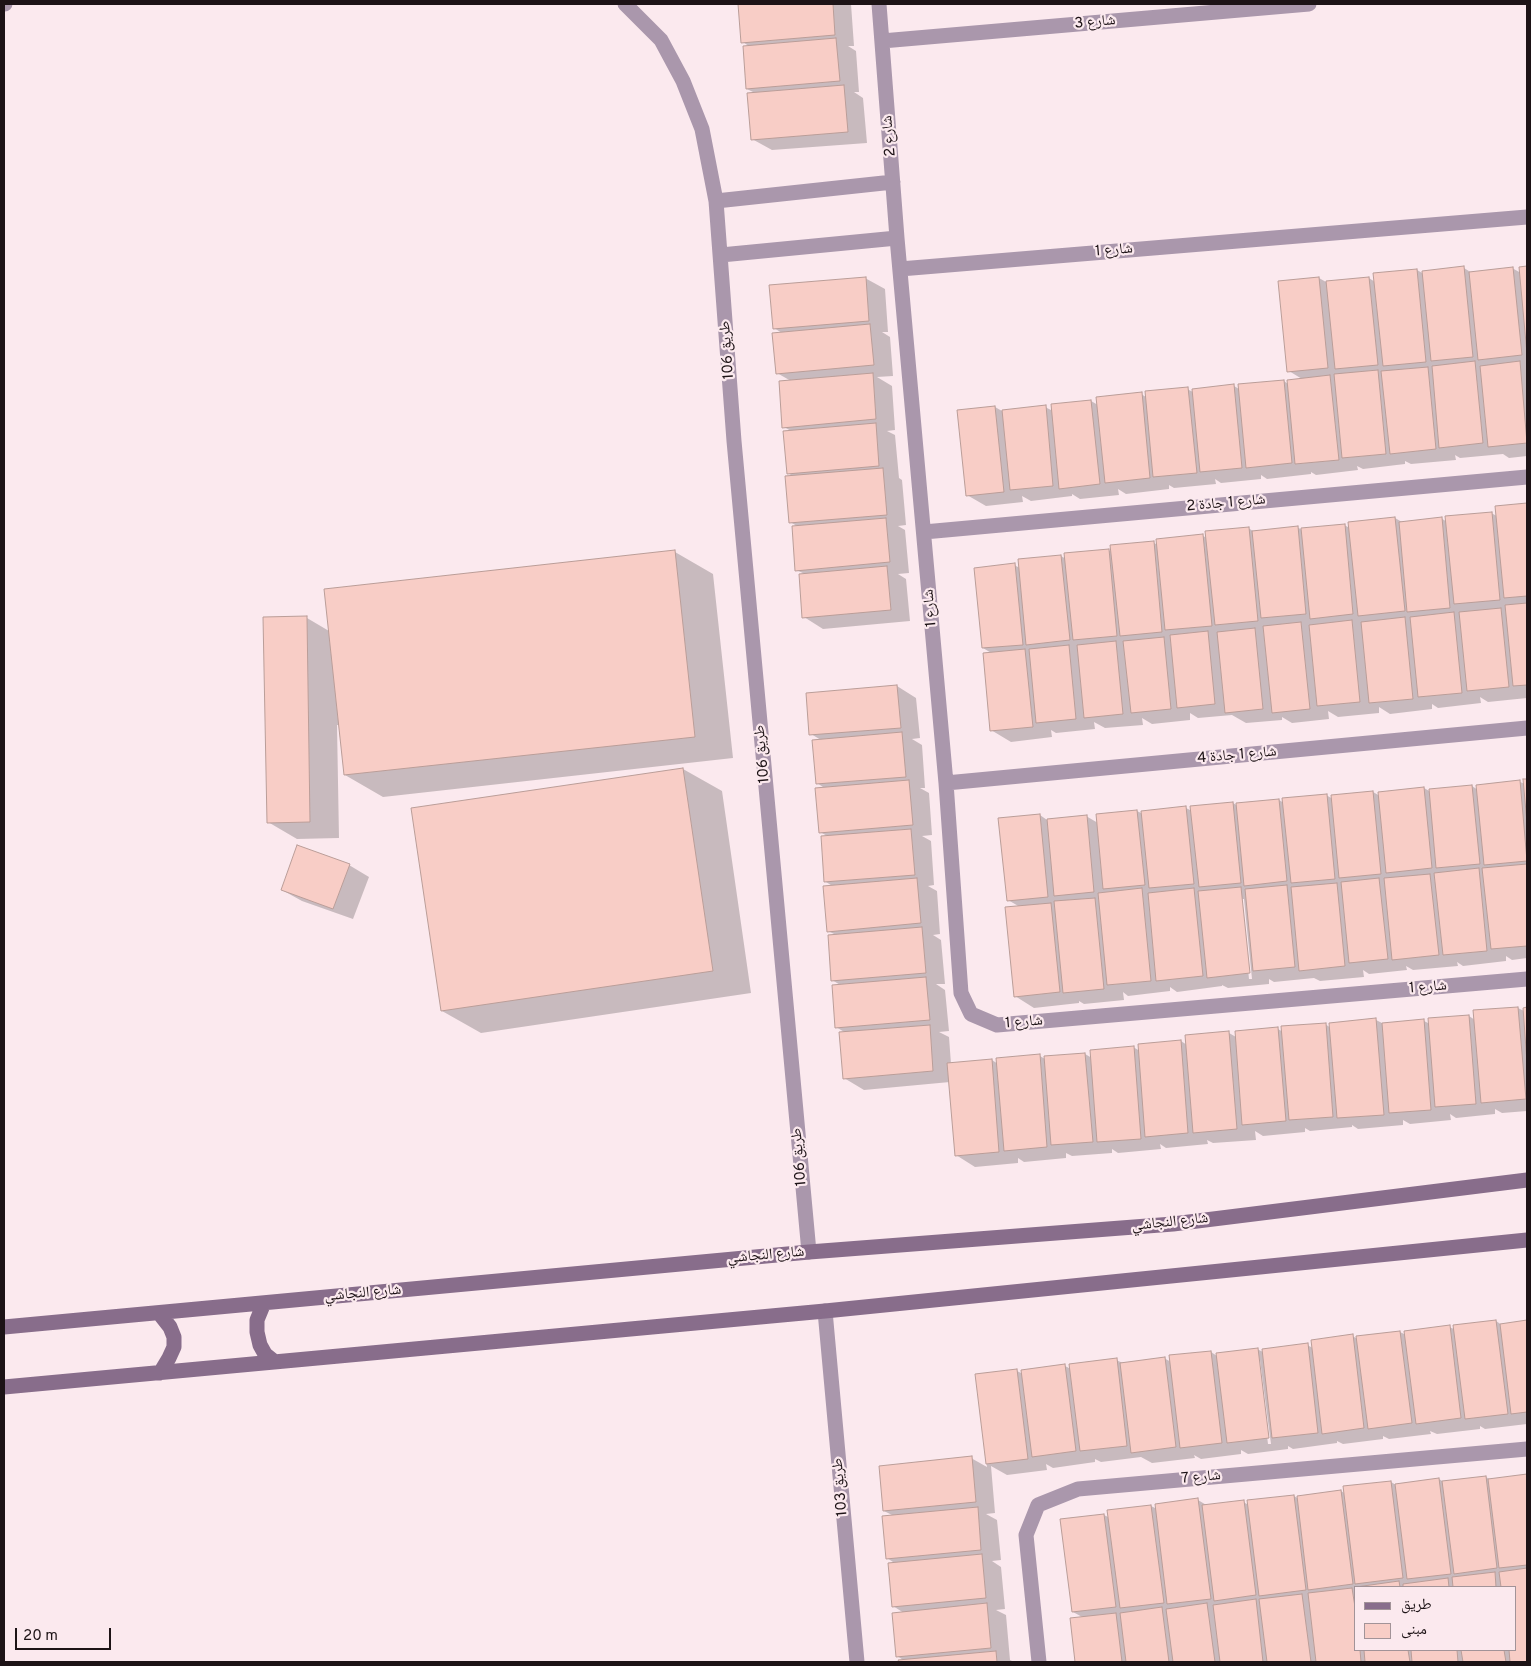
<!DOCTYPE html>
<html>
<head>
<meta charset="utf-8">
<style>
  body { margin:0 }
  #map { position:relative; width:1531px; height:1666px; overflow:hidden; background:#fbe9ee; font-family:Overpass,"Noto Naskh Arabic",sans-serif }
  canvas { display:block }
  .frame { position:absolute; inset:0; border:5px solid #1d1316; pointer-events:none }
  .legend { position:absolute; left:1354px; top:1586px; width:162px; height:65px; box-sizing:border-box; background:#fbe9ee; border:1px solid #a29398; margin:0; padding:6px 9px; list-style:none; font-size:15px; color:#1d1316 }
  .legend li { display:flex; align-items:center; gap:10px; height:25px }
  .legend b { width:25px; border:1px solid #a29398 }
  .scale { position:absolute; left:15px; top:1628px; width:96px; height:22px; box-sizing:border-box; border:2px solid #1d1316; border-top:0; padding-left:6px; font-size:15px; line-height:18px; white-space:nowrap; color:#1d1316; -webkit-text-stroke:4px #fbe9ee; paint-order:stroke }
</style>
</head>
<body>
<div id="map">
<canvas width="1531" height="1666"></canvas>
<div class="frame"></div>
<ul class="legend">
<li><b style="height:6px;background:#886d8b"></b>طريق</li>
<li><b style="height:14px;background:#f8cdc6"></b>مبنى</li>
</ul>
<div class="scale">20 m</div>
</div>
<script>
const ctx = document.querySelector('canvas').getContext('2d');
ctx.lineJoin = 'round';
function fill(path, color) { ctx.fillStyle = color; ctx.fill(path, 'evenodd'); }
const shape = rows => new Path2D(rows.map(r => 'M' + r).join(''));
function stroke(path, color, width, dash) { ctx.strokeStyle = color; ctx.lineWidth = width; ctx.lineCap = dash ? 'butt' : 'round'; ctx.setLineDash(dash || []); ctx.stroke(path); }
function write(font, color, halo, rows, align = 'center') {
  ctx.font = font + ' Overpass,"Noto Naskh Arabic",sans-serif'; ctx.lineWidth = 4.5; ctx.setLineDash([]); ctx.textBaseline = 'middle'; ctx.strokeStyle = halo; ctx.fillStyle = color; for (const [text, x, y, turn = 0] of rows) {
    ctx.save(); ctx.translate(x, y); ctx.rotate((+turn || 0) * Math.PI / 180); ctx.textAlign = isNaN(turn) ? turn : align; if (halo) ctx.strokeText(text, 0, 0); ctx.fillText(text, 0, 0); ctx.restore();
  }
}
const shadow = shape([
  [739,4,851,4,854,46,848,46,856,51,859,92,854,92,863,98,867,143,772,150,752,139,757,94,747,89,750,47,743,42],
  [1527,267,1527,456,1509,458,1503,454,1460,458,1455,455,1456,460,1411,464,1405,461,1405,464,1363,469,1357,466,1358,470,1316,475,1311,472,1311,474,1267,479,1261,475,1261,479,1221,483,1215,479,1216,484,1174,488,1169,485,1169,489,1126,494,1118,489,1119,495,1080,499,1072,494,1072,496,1031,501,1022,496,1023,502,986,506,967,495,995,407,1002,411,1045,407,1053,411,1052,405,1091,401,1098,405,1141,394,1146,397,1187,389,1193,392,1234,386,1239,389,1284,381,1288,384,1302,379,1289,371,1280,282,1319,278,1326,282,1369,278,1375,282,1417,270,1424,274,1464,268,1472,273,1512,268,1521,273,1520,268],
  [865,278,885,289,888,332,882,332,890,337,893,376,877,377,892,386,895,430,887,431,895,435,899,478,902,480,906,525,898,526,905,530,909,573,898,574,906,579,910,621,823,629,804,617,805,574,796,570,797,526,790,522,794,477,788,473,791,431,784,427,791,381,777,373,782,333,774,328],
  [1527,505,1527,698,1488,702,1480,697,1481,703,1438,708,1432,704,1432,709,1390,714,1379,707,1379,713,1338,717,1328,711,1329,719,1292,723,1282,717,1282,720,1246,723,1232,715,1198,718,1190,713,1190,720,1152,724,1142,718,1143,725,1105,728,1094,722,1095,729,1056,733,1051,730,1052,737,1011,742,991,730,993,654,983,648,1014,565,1020,568,1019,560,1061,556,1066,559,1108,550,1112,552,1154,543,1158,545,1203,536,1207,538,1248,528,1255,532,1297,527,1302,530,1344,525,1350,528,1395,518,1402,522,1441,518,1447,522,1491,513,1497,516,1496,508],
  [675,552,713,574,733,758,383,797,345,775,339,725,337,725,339,838,297,839,268,822,307,618,329,631],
  [897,686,916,698,920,738,912,739,922,745,925,788,920,788,929,793,932,835,922,836,931,841,934,885,928,886,937,891,940,934,933,935,941,940,945,984,936,984,945,990,949,1031,939,1032,949,1037,951,1064,992,1060,998,1064,1040,1056,1045,1059,1045,1057,1085,1054,1092,1058,1133,1047,1140,1051,1181,1041,1187,1045,1229,1033,1236,1037,1278,1029,1283,1032,1325,1024,1331,1028,1376,1020,1384,1024,1424,1021,1430,1024,1469,1016,1475,1020,1475,1011,1518,1008,1524,1011,1524,1009,1527,1009,1527,1111,1502,1113,1495,1109,1495,1114,1456,1118,1450,1114,1451,1120,1410,1124,1403,1120,1403,1125,1358,1129,1352,1125,1352,1127,1310,1131,1305,1128,1305,1132,1263,1136,1255,1131,1256,1140,1213,1143,1207,1140,1208,1144,1166,1148,1160,1144,1161,1149,1118,1153,1112,1149,1112,1153,1072,1156,1066,1153,1066,1158,1024,1162,1018,1158,1018,1163,975,1167,956,1155,950,1082,864,1090,844,1078,846,1033,836,1027,842,986,832,980,836,935,828,931,834,887,826,882,829,837,820,832,826,789,817,783,821,740,811,734],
  [683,769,722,791,751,993,481,1033,442,1011],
  [1524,780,1527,780,1527,958,1512,960,1506,956,1506,961,1463,966,1457,962,1458,966,1413,970,1406,966,1407,970,1369,974,1363,970,1364,977,1320,981,1314,978,1274,982,1269,979,1269,984,1228,988,1222,985,1222,986,1177,992,1170,987,1170,991,1128,996,1123,992,1124,1000,1084,1004,1079,1001,1079,1003,1034,1008,1015,996,1020,907,1008,900,1040,815,1047,820,1086,816,1098,823,1137,811,1143,814,1186,808,1192,811,1233,803,1238,806,1279,800,1284,803,1326,795,1333,799,1373,792,1380,796,1424,788,1431,792,1472,786,1478,790,1520,782,1525,784],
  [1241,899,1244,899,1252,979,1249,979],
  [349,865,369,877,353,919,302,901,282,890],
  [1496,1321,1502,1325,1527,1321,1527,1424,1485,1429,1480,1426,1480,1429,1437,1434,1430,1431,1431,1434,1389,1439,1383,1436,1383,1439,1343,1444,1337,1441,1337,1443,1293,1449,1288,1446,1288,1449,1248,1454,1241,1450,1241,1454,1201,1459,1194,1455,1195,1458,1152,1463,1141,1457,1101,1462,1095,1459,1095,1462,1053,1468,1046,1464,1047,1470,1007,1475,991,1466,995,1513,986,1514,997,1520,1001,1560,992,1561,1001,1567,1005,1609,996,1610,1006,1615,1010,1660,1014,1662,900,1662,905,1661,897,1656,904,1613,893,1606,896,1564,887,1558,894,1516,884,1511,971,1458,987,1467,976,1375,1017,1371,1023,1374,1065,1366,1071,1369,1116,1360,1123,1363,1164,1358,1171,1362,1211,1352,1217,1356,1257,1349,1263,1352,1307,1345,1313,1348,1352,1336,1358,1339,1400,1332,1406,1335,1449,1327,1454,1329],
  [1258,1360,1260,1360,1271,1444,1268,1444],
  [1527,1476,1527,1662,1077,1662,1071,1619,1084,1618,1073,1612,1104,1515,1110,1518,1151,1506,1157,1509,1198,1500,1208,1506,1243,1502,1249,1505,1294,1496,1299,1499,1341,1491,1346,1494,1391,1482,1396,1485,1439,1479,1444,1482,1486,1477,1491,1480],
  [1355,1587,1515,1587,1515,1650,1355,1650]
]);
const building = shape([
  [738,4,833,4,835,35,741,43,738,4],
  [836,38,840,81,746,89,743,46,836,38],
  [844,85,848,132,751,140,747,93,844,85],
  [1464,266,1473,357,1431,361,1422,271,1464,266],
  [1527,266,1527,354,1519,267,1527,266],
  [1513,267,1522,355,1478,360,1469,272,1513,267],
  [1417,269,1426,362,1383,366,1373,273,1417,269],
  [866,277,869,321,773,329,769,285,866,277],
  [1319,277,1328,368,1287,372,1278,281,1319,277],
  [1369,277,1378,365,1335,369,1326,281,1369,277],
  [870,324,874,365,776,374,772,333,870,324],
  [1475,361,1483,443,1439,448,1432,366,1475,361],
  [1520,361,1527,443,1488,447,1480,366,1520,361],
  [1428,367,1436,449,1390,454,1381,371,1428,367],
  [1378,370,1386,454,1342,458,1334,374,1378,370],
  [873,373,876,419,782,428,779,381,873,373],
  [1330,375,1339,460,1295,464,1287,380,1330,375],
  [1284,380,1292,463,1246,468,1238,384,1284,380],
  [1234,384,1242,468,1200,472,1192,389,1234,384],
  [1188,387,1197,473,1153,477,1145,391,1188,387],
  [1142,392,1150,478,1105,483,1096,397,1142,392],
  [1091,400,1100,484,1059,489,1051,404,1091,400],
  [1046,405,1053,486,1010,490,1002,410,1046,405],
  [995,406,1004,492,966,496,957,410,995,406],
  [876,423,879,466,787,474,783,431,876,423],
  [883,468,887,515,789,523,785,476,883,468],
  [1527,503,1527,596,1504,598,1495,506,1527,503],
  [1492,512,1500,600,1454,604,1445,516,1492,512],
  [1395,517,1405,611,1358,616,1348,522,1395,517],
  [1442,517,1450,608,1407,612,1399,522,1442,517],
  [886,518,890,562,795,571,792,526,886,518],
  [1345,524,1353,614,1310,619,1301,528,1345,524],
  [1298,526,1306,614,1261,618,1252,531,1298,526],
  [1249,527,1258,621,1215,625,1205,531,1249,527],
  [1203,534,1212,626,1165,630,1156,539,1203,534],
  [1154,541,1162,632,1120,636,1110,545,1154,541],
  [1109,549,1117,636,1073,640,1064,553,1109,549],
  [675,550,695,737,344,775,324,589,675,550],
  [1061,555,1070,640,1026,645,1018,559,1061,555],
  [1015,563,1023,645,982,648,974,568,1015,563],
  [887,566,891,610,802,618,799,574,887,566],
  [1527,603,1527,685,1513,686,1505,605,1527,603],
  [1501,608,1509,687,1467,691,1459,612,1501,608],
  [1454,612,1462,693,1418,697,1410,617,1454,612],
  [307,616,310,822,267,823,263,617,307,616],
  [1405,617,1413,699,1369,703,1361,622,1405,617],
  [1352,620,1360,702,1317,706,1309,625,1352,620],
  [1301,622,1310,709,1272,713,1263,626,1301,622],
  [1255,628,1263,709,1225,713,1217,632,1255,628],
  [1208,631,1215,704,1177,708,1170,635,1208,631],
  [1164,637,1171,709,1131,713,1123,641,1164,637],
  [1116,641,1123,714,1084,718,1077,645,1116,641],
  [1069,645,1076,719,1036,723,1029,649,1069,645],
  [1025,649,1033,727,990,731,983,653,1025,649],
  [897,685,901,728,809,735,806,693,897,685],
  [902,732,906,777,816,784,812,740,902,732],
  [683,768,713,971,441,1011,411,808,683,768],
  [1523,779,1527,779,1527,823,1523,779],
  [909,780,913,825,819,833,815,788,909,780],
  [1520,780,1527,861,1484,865,1476,785,1520,780],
  [1472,785,1480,864,1436,868,1429,789,1472,785],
  [1424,787,1432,868,1386,873,1378,792,1424,787],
  [1373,791,1381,874,1339,878,1331,795,1373,791],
  [1327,794,1335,879,1291,883,1282,798,1327,794],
  [1279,799,1287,881,1244,886,1236,803,1279,799],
  [1233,802,1241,883,1199,887,1190,806,1233,802],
  [1186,806,1194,884,1149,888,1141,811,1186,806],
  [1137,810,1145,885,1103,889,1096,814,1137,810],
  [1040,814,1048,897,1007,901,998,818,1040,814],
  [1087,815,1094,892,1054,896,1047,819,1087,815],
  [911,829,915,875,824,882,821,836,911,829],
  [297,845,350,864,333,909,281,890,297,845],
  [1527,864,1527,946,1491,949,1482,868,1527,864],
  [1479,868,1487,951,1443,955,1434,873,1479,868],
  [1430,874,1439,955,1392,960,1384,878,1430,874],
  [917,878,921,923,827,932,823,886,917,878],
  [1379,878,1388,959,1349,963,1341,882,1379,878],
  [1337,883,1345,966,1299,971,1291,887,1337,883],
  [1287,885,1295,967,1253,971,1245,889,1287,885],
  [1241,887,1250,973,1207,978,1198,891,1241,887],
  [1142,888,1151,981,1107,985,1098,893,1142,888],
  [1194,888,1203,976,1156,981,1148,893,1194,888],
  [1095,898,1104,989,1063,993,1054,901,1095,898],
  [1051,903,1060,992,1014,997,1005,907,1051,903],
  [922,927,926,973,831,981,828,935,922,927],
  [926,977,930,1020,835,1028,832,985,926,977],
  [1518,1007,1526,1099,1481,1103,1473,1010,1518,1007],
  [1527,1007,1527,1063,1523,1008,1527,1007],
  [1469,1015,1476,1104,1435,1107,1428,1018,1469,1015],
  [1376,1018,1384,1115,1337,1118,1329,1023,1376,1018],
  [1424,1019,1431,1110,1389,1113,1382,1023,1424,1019],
  [1326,1023,1333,1117,1289,1120,1281,1026,1326,1023],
  [930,1025,933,1071,843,1079,839,1032,930,1025],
  [1278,1027,1286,1121,1242,1125,1235,1031,1278,1027],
  [1229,1031,1237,1129,1193,1133,1185,1035,1229,1031],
  [1181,1040,1188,1133,1145,1137,1138,1044,1181,1040],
  [1134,1046,1141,1139,1097,1142,1090,1050,1134,1046],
  [1085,1053,1093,1142,1051,1145,1044,1056,1085,1053],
  [1040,1054,1047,1147,1004,1151,996,1058,1040,1054],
  [992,1059,999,1152,955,1156,947,1063,992,1059],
  [1496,1320,1508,1414,1465,1419,1453,1325,1496,1320],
  [1527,1320,1527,1412,1511,1414,1500,1324,1527,1320],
  [1450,1325,1461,1418,1416,1424,1404,1331,1450,1325],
  [1400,1331,1412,1423,1368,1429,1356,1336,1400,1331],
  [1353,1334,1364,1428,1322,1434,1311,1340,1353,1334],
  [1308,1343,1318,1433,1272,1438,1262,1349,1308,1343],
  [1258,1348,1269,1438,1227,1443,1216,1353,1258,1348],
  [1211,1351,1222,1443,1180,1448,1169,1355,1211,1351],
  [1165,1357,1176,1447,1131,1453,1120,1363,1165,1357],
  [1117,1358,1127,1446,1080,1451,1069,1364,1117,1358],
  [1065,1364,1076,1451,1032,1457,1021,1370,1065,1364],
  [1017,1369,1028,1459,986,1464,975,1374,1017,1369],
  [972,1456,976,1502,883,1511,879,1466,972,1456],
  [1527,1474,1527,1565,1499,1568,1488,1479,1527,1474],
  [1486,1476,1497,1568,1454,1574,1442,1481,1486,1476],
  [1439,1478,1451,1574,1407,1579,1395,1484,1439,1478],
  [1391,1481,1403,1578,1355,1584,1343,1486,1391,1481],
  [1341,1490,1353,1584,1308,1590,1297,1496,1341,1490],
  [1294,1495,1306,1590,1259,1596,1247,1500,1294,1495],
  [1198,1498,1211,1599,1167,1604,1155,1504,1198,1498],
  [1244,1500,1256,1595,1214,1601,1202,1505,1244,1500],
  [1151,1505,1164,1603,1120,1608,1107,1510,1151,1505],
  [978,1507,981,1550,886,1559,882,1516,978,1507],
  [1104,1514,1116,1607,1072,1612,1060,1519,1104,1514],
  [982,1554,986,1598,892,1607,888,1563,982,1554],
  [1527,1568,1527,1662,1510,1662,1509,1650,1515,1650,1515,1587,1501,1587,1499,1572,1527,1568],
  [1495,1572,1496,1587,1453,1587,1452,1577,1495,1572],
  [1448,1578,1449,1587,1403,1587,1403,1584,1448,1578],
  [1399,1581,1400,1587,1356,1587,1399,1581],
  [1352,1588,1355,1607,1355,1650,1360,1650,1361,1662,1316,1662,1308,1593,1352,1588],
  [1302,1594,1311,1662,1267,1662,1259,1599,1302,1594],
  [1256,1599,1263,1662,1220,1662,1213,1605,1256,1599],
  [987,1603,991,1648,896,1657,892,1613,987,1603],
  [1207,1603,1215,1662,1173,1662,1166,1609,1207,1603],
  [1162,1607,1169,1662,1126,1662,1120,1613,1162,1607],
  [1116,1613,1122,1662,1075,1662,1070,1618,1116,1613],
  [1364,1650,1408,1650,1410,1662,1365,1662,1364,1650],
  [1411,1650,1457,1650,1458,1662,1412,1662,1411,1650],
  [1461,1650,1504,1650,1506,1662,1463,1662,1461,1650],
  [996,1651,997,1662,899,1662,898,1660,996,1651]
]);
const street = shape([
  [4,4,5,4],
  [625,4,661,40,683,81,702,129,716,201,734,441,809,1252],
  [879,4,897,238,946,783,961,993,971,1014,997,1025,1527,979],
  [882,41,1309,4],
  [716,201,893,182],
  [721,255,897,238],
  [900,269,1527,217],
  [924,532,1527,477],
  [946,783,1527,728],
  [825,1311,857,1662],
  [1039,1662,1026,1535,1038,1505,1078,1489,1527,1449]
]);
const secondary = shape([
  [264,1303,257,1320,257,1332,260,1345,265,1354,275,1362],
  [159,1313,170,1327,174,1337,174,1347,169,1358,160,1373],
  [4,1327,809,1252,1173,1224,1527,1180],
  [4,1387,825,1311,1527,1240]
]);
const streetNames = [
  ["شارع 3",1095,23,-5],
  ["شارع 2",890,136,-95],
  ["شارع 1",1114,251,-5],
  ["طريق 106",728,350,-94],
  ["شارع 1 جادة 2",1226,504,-5],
  ["شارع 1",931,608,-95],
  ["طريق 106",763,754,-95],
  ["شارع 1 جادة 4",1237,756,-5],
  ["شارع 1",1428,988,-5],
  ["شارع 1",1024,1023,-5],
  ["طريق 106",800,1157,-95],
  ["شارع النجاشي",1170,1223,-6],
  ["شارع النجاشي",766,1256,-5],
  ["شارع النجاشي",363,1294,-5],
  ["شارع 7",1201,1478,-5],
  ["طريق 103",841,1487,-95]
];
fill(shadow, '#0003');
fill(building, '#f8cdc6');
stroke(building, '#ba9d98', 1);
stroke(street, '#aa97ac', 15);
stroke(secondary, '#886d8b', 15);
write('15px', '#1d1316', '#fbe9ee', streetNames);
</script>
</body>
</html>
